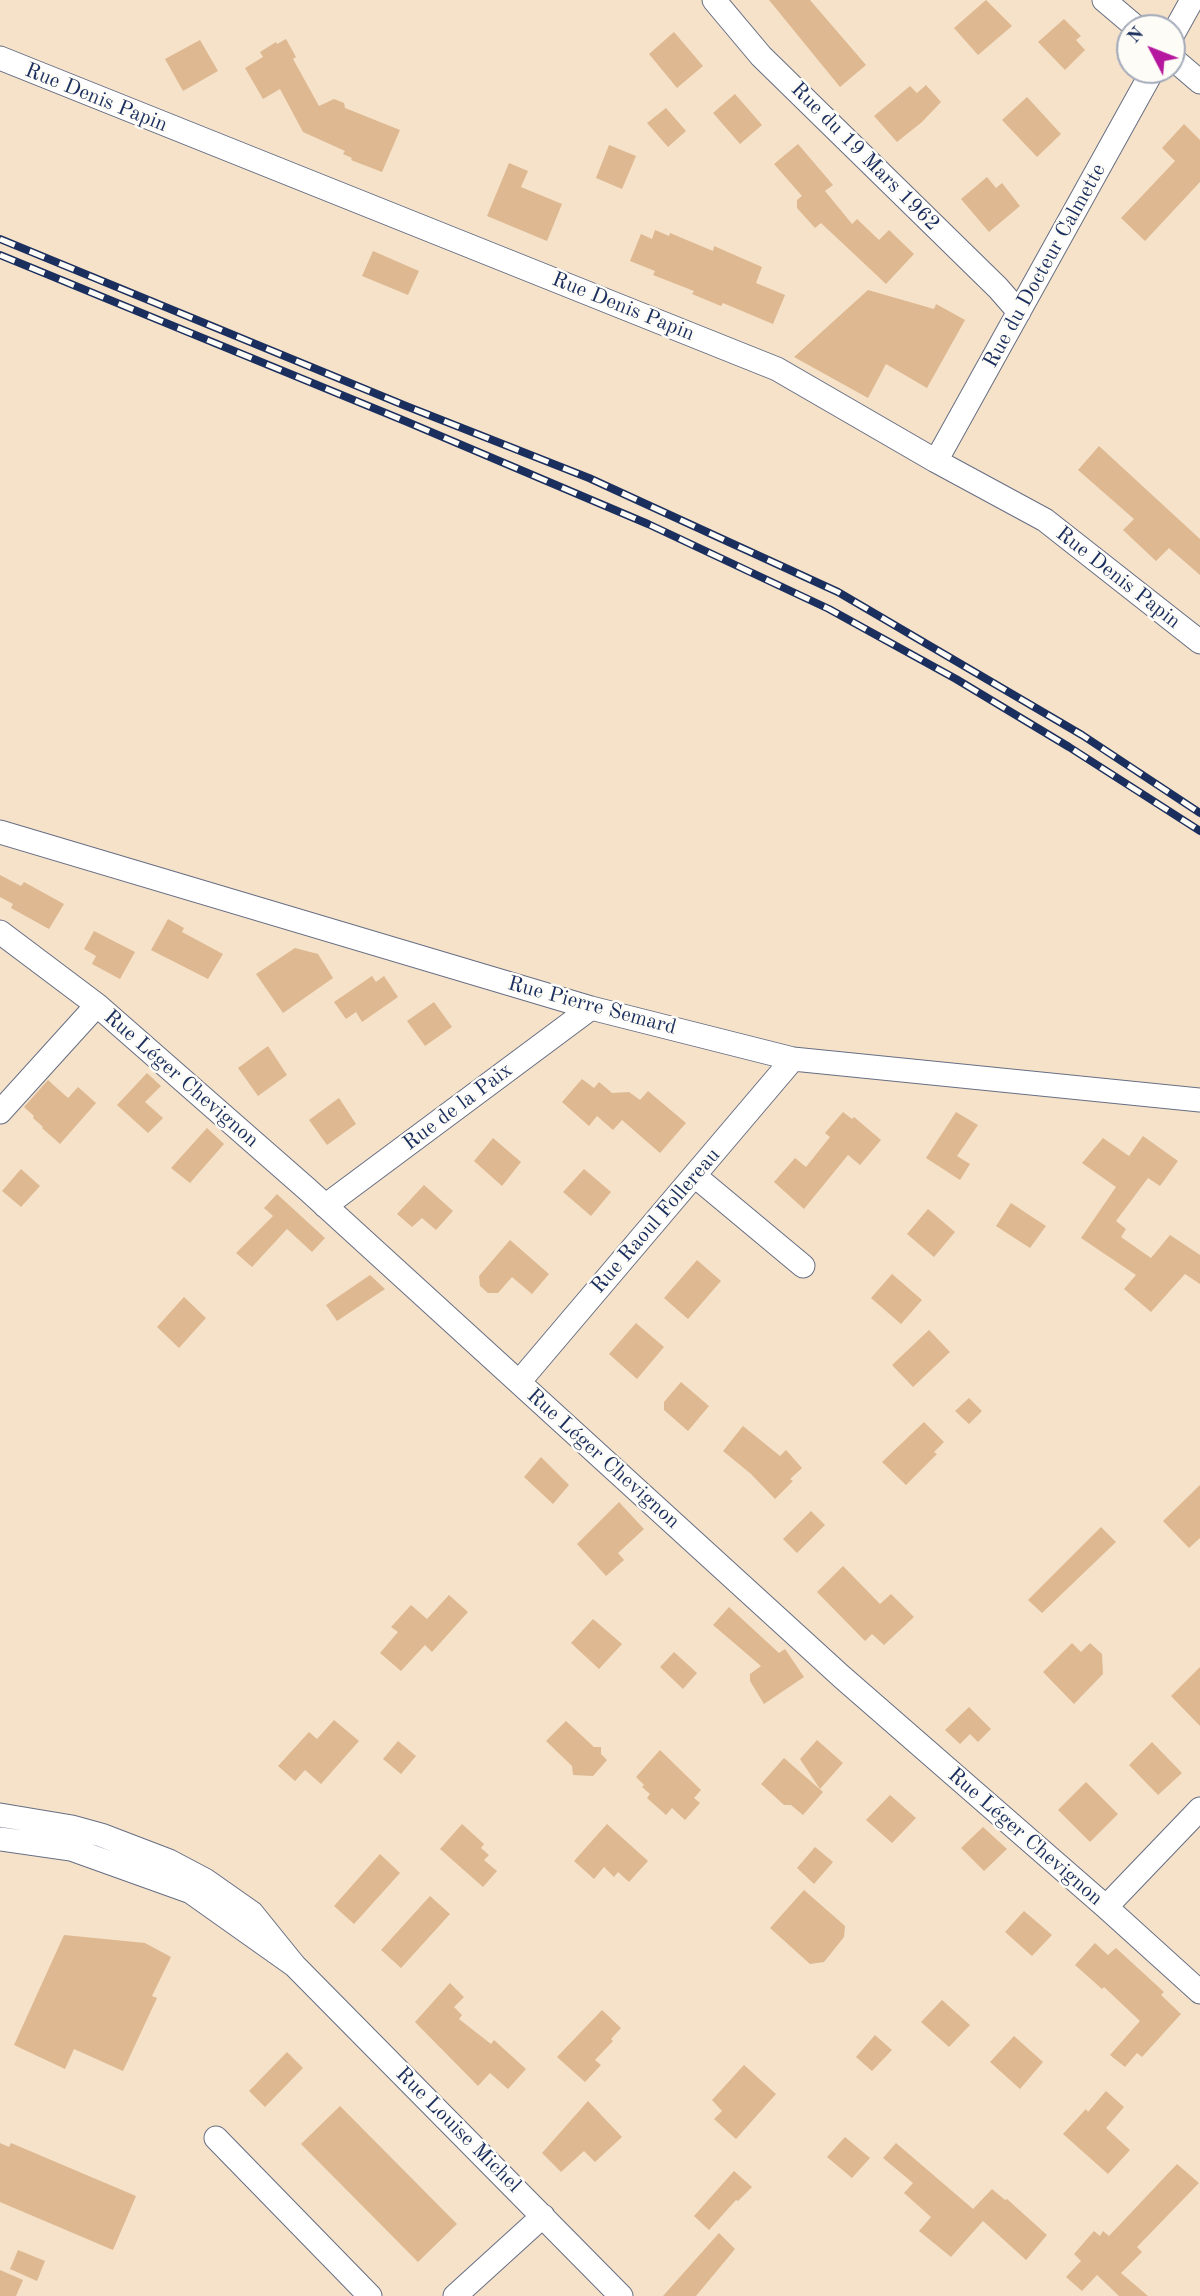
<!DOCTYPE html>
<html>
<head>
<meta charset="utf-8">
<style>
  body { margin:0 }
  #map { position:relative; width:1200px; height:2296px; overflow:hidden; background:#f5e2c9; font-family:"Old Standard TT",serif }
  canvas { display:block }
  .north { position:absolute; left:1116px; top:14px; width:70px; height:70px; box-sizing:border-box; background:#fdfcf7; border:2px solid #a3aaba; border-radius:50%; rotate:312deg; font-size:19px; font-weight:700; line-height:28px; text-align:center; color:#1b2f5e }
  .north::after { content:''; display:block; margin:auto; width:24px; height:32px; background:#b5179e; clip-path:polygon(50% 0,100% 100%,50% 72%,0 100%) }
</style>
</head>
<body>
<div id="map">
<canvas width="1200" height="2296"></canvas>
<div class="north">N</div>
</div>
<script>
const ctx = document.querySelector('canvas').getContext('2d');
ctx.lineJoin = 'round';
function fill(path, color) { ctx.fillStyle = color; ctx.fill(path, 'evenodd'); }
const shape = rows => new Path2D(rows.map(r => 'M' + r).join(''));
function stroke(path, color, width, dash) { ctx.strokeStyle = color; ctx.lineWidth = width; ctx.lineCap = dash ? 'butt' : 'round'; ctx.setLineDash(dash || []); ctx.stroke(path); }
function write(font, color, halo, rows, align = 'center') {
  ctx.font = font + ' "Old Standard TT",serif'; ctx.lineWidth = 5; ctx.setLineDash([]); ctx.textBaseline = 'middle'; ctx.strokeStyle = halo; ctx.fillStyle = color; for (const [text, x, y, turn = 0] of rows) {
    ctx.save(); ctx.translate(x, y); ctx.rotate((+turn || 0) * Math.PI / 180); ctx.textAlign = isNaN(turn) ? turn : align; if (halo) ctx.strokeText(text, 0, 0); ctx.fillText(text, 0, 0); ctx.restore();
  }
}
const building = shape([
  [769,0,810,0,866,65,840,87],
  [986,0,1012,26,978,55,954,28],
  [1064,19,1081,36,1076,40,1085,50,1065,70,1038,42],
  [674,32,703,66,677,88,649,54],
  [286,39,296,57,293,59,319,106,334,99,344,103,345,108,400,130,382,172,351,160,352,158,343,154,345,151,303,132,280,89,263,99,245,68,263,57,260,52,276,42,277,44],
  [200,40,218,71,183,91,165,59],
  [926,85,941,102,922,122,897,142,874,116,910,86,917,93],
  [735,94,762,125,740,144,713,113],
  [1027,97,1061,134,1037,157,1002,120],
  [666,108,686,131,668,147,647,123],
  [1184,124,1200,140,1200,182,1145,241,1121,218,1175,161,1162,148],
  [798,144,833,185,825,191,852,224,857,219,879,240,889,230,914,254,886,284,821,223,815,228,797,208,797,200,802,196,774,164],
  [609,145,636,156,622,189,596,178],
  [509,163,528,171,521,187,562,204,547,241,487,216],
  [987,177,996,188,1002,183,1020,206,989,232,961,199],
  [655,230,669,236,670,233,713,251,714,246,762,267,756,283,785,295,773,324,723,303,721,306,692,294,694,291,653,275,655,271,630,261,641,234,652,239],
  [373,251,419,271,408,295,362,276],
  [868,290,934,309,936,304,965,320,927,388,886,364,868,398,794,357],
  [1099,446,1200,539,1200,575,1169,548,1156,561,1123,530,1134,519,1078,470],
  [0,875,21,886,24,882,64,904,49,929,11,908,13,904,0,897],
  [168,919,184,928,182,932,223,954,208,979,151,950],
  [94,931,135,952,120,979,92,964,96,956,84,949],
  [295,948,318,954,333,978,283,1013,256,974],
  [372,976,376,982,384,976,398,997,362,1022,356,1012,346,1019,334,1002],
  [434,1002,452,1027,425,1046,407,1021],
  [268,1046,287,1075,258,1096,238,1068],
  [147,1073,161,1086,145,1102,163,1118,148,1133,117,1105],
  [582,1079,594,1088,599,1082,612,1093,629,1092,640,1100,648,1091,686,1123,660,1153,622,1120,613,1130,597,1116,589,1126,562,1102],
  [48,1080,68,1098,78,1087,96,1103,60,1144,42,1128,43,1127,33,1118,34,1116,24,1107],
  [339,1098,356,1124,327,1145,309,1120],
  [843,1112,852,1119,854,1117,881,1140,860,1165,848,1155,804,1209,774,1182,795,1158,806,1167,830,1137,825,1133],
  [956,1112,978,1125,957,1156,970,1164,960,1180,926,1158],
  [207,1128,224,1144,190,1183,171,1168],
  [1143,1136,1178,1161,1160,1186,1148,1178,1116,1221,1126,1229,1121,1237,1151,1258,1170,1235,1200,1255,1200,1284,1185,1274,1151,1312,1124,1289,1136,1275,1081,1238,1116,1187,1082,1163,1103,1138,1129,1156],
  [493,1138,521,1162,502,1186,474,1161],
  [21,1169,40,1186,21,1207,2,1191],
  [584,1169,611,1192,591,1216,563,1192],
  [424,1185,453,1211,436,1230,422,1218,412,1227,397,1214],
  [277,1194,325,1238,312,1252,287,1229,252,1267,236,1253,273,1216,264,1208],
  [1011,1203,1046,1226,1030,1248,996,1226],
  [928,1209,955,1232,934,1257,907,1234],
  [510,1240,549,1274,532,1294,512,1277,498,1293,488,1293,480,1286,479,1276],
  [697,1260,721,1281,688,1319,664,1298],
  [892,1274,922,1300,901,1324,871,1298],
  [370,1275,385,1289,337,1321,326,1305],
  [184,1297,206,1318,179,1348,157,1327],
  [636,1323,664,1347,637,1379,609,1354],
  [929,1330,950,1352,913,1387,892,1365],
  [681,1382,709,1406,688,1431,664,1410,664,1402],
  [969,1398,982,1411,969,1424,955,1411],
  [924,1422,944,1442,934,1452,937,1454,906,1485,882,1462],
  [743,1426,780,1456,786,1450,802,1468,790,1479,793,1481,775,1499,751,1474,723,1451],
  [541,1457,569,1485,553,1504,524,1477],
  [1200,1485,1200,1538,1189,1548,1163,1521],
  [619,1502,644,1529,618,1553,624,1560,606,1576,577,1544],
  [811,1511,825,1525,797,1553,783,1539],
  [1101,1527,1116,1542,1042,1613,1028,1600],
  [843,1566,880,1604,891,1594,914,1617,884,1645,872,1634,865,1641,817,1592],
  [449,1595,468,1612,432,1652,425,1645,401,1671,380,1653,398,1632,391,1627,411,1605,427,1619],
  [729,1607,779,1653,785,1649,804,1677,764,1704,750,1681,750,1674,761,1666,713,1625],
  [593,1619,622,1644,599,1669,571,1643],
  [1072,1643,1081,1652,1090,1643,1102,1654,1103,1674,1074,1704,1043,1672],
  [674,1652,697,1673,683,1689,660,1667],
  [1200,1667,1200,1726,1171,1696],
  [969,1707,991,1729,978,1742,970,1734,960,1744,945,1730],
  [334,1720,359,1741,321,1784,305,1770,295,1781,278,1766,309,1732,317,1739],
  [566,1721,594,1747,601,1747,601,1754,607,1760,593,1776,573,1775,572,1766,546,1741],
  [817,1740,843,1763,820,1789,800,1759],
  [398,1741,416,1756,401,1774,383,1759],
  [1152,1742,1182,1773,1158,1795,1129,1765],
  [660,1750,701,1790,694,1798,700,1803,685,1820,672,1808,666,1815,647,1798,650,1794,642,1787,644,1785,636,1777],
  [784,1758,823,1792,803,1815,791,1805,784,1805,761,1784],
  [1086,1782,1118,1814,1090,1842,1058,1810],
  [890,1795,916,1818,892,1843,866,1820],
  [462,1824,484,1844,481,1848,489,1855,484,1860,497,1871,483,1887,440,1849],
  [607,1824,648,1861,629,1882,618,1872,614,1877,604,1867,594,1879,574,1861],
  [983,1827,1007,1849,984,1871,961,1848],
  [815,1847,833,1862,814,1884,797,1868],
  [380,1854,400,1873,354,1924,334,1906],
  [804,1890,845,1926,844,1937,824,1962,810,1964,770,1928],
  [430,1896,450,1914,401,1968,381,1950],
  [1024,1911,1052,1935,1032,1956,1005,1932],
  [64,1935,145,1943,171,1957,152,1996,157,1998,123,2071,74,2049,65,2069,14,2045],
  [1095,1943,1108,1955,1116,1948,1164,1992,1161,1995,1181,2014,1142,2057,1137,2053,1125,2067,1110,2055,1140,2021,1104,1987,1102,1989,1075,1965],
  [450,1983,464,1997,454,2007,462,2015,459,2019,491,2044,494,2040,526,2069,508,2089,490,2073,478,2086,415,2022],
  [942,2000,970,2025,949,2047,921,2022],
  [602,2010,621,2028,611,2039,613,2041,595,2060,601,2065,585,2082,557,2057],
  [875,2035,892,2050,872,2071,856,2057],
  [1014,2036,1043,2062,1020,2089,990,2062],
  [287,2052,303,2068,265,2107,249,2091],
  [744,2065,776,2094,736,2139,714,2119,722,2111,712,2100],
  [1106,2091,1124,2107,1106,2128,1130,2150,1108,2174,1063,2134,1086,2109,1088,2112],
  [588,2101,622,2137,595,2162,584,2151,561,2172,542,2153],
  [340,2106,457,2224,418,2262,301,2144],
  [845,2137,870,2158,852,2178,827,2157],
  [0,2143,9,2147,11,2143,136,2196,113,2250,0,2202],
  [896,2143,973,2209,992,2189,1005,2200,1007,2199,1047,2235,1026,2260,983,2221,951,2257,919,2231,931,2217,904,2193,913,2183,883,2158],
  [1177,2164,1199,2183,1137,2247,1142,2252,1121,2273,1148,2296,1119,2296,1097,2275,1082,2291,1066,2277,1081,2261,1074,2254,1094,2231,1100,2236,1103,2231,1109,2236],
  [734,2171,752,2187,738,2201,736,2200,709,2230,694,2216],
  [719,2233,735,2249,696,2296,663,2296],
  [18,2250,45,2261,37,2281,10,2269],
  [0,2270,23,2280,16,2296,0,2296]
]);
const street = shape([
  [714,0,761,56,998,288,1019,312],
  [1104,0,1137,28],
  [1172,36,1192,0],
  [0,58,777,369,936,461,1045,520,1200,642],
  [1172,58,1200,82],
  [936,461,1153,70],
  [0,832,591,1008,793,1059,1200,1100],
  [0,932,97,1005,307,1189,842,1677,1106,1907,1200,1992],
  [0,1112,97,1005],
  [695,1176,803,1266],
  [325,1206,591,1008],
  [519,1382,793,1059],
  [0,1815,72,1827,101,1835,169,1861,205,1880,252,1913,294,1965,191,1892,71,1849,0,1839],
  [1106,1907,1200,1809],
  [294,1965,621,2296],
  [216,2138,370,2296],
  [455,2296,543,2216]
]);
const rail = shape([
  [0,239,406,406,589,478,838,592,1082,735,1200,813],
  [0,255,405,421,648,524,829,609,956,679,1069,747,1200,831]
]);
const streetNames = [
  ["Rue Denis Papin",96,98,22],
  ["Rue du 19 Mars 1962",865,157,45],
  ["Rue du Docteur Calmette",1045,266,-61],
  ["Rue Denis Papin",623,307,22],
  ["Rue Denis Papin",1118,578,38],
  ["Rue Pierre Semard",592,1006,15],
  ["Rue Léger Chevignon",181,1079,41],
  ["Rue de la Paix",458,1107,-37],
  ["Rue Raoul Follereau",656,1221,-49],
  ["Rue Léger Chevignon",603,1459,42],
  ["Rue Léger Chevignon",1025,1837,41],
  ["Rue Louise Michel",458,2130,45]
];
fill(building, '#deb891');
stroke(street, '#676e83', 25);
stroke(street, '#fff', 23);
stroke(rail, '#1b2f5e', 8);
stroke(rail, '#fdfcf7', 5, [16]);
write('21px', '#1b2f5e', '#fdfcf7', streetNames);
</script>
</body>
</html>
